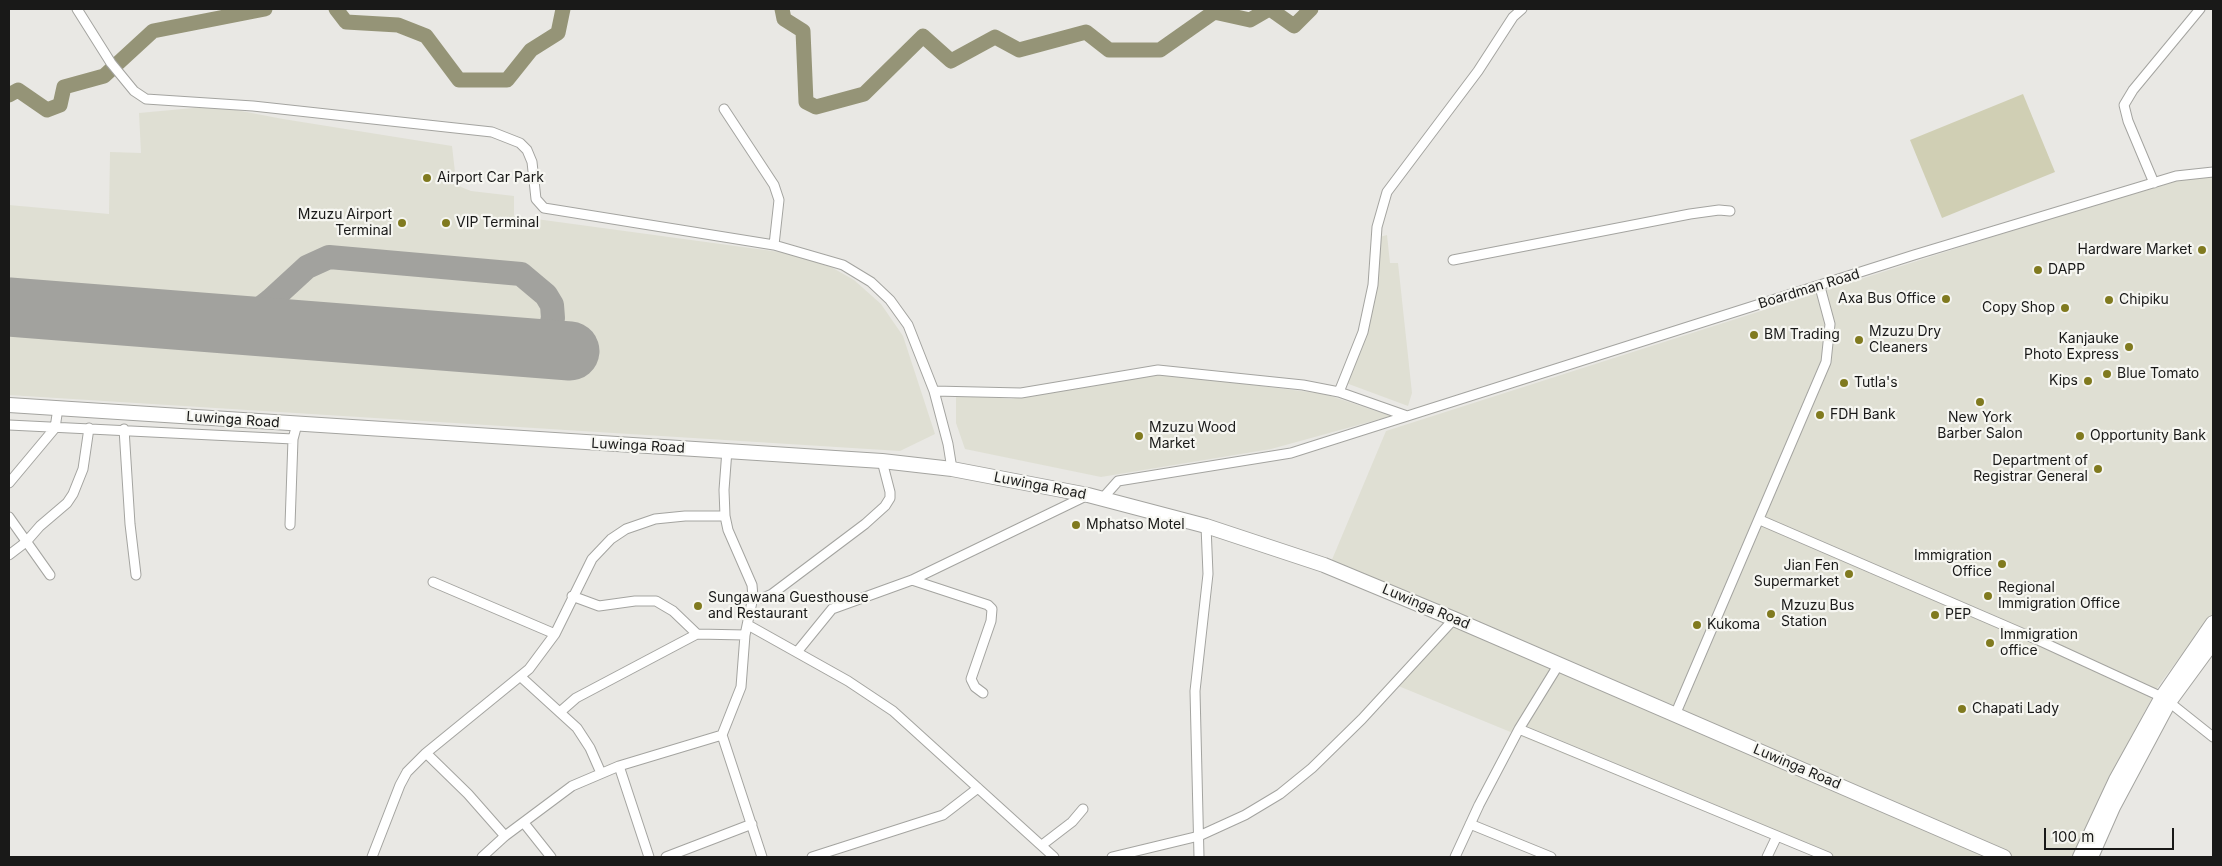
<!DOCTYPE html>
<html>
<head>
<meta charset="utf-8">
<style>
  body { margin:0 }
  #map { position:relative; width:2222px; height:866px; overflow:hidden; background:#e9e8e4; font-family:Inter,sans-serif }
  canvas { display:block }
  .frame { position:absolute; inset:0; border:10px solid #191918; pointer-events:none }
  .scale { position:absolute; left:2044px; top:828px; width:130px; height:22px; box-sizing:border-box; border:2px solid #191918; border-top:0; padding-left:6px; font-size:15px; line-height:18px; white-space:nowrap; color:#191918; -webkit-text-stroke:4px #f6f6f1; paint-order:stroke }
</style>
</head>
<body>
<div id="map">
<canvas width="2222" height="866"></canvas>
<div class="frame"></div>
<div class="scale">100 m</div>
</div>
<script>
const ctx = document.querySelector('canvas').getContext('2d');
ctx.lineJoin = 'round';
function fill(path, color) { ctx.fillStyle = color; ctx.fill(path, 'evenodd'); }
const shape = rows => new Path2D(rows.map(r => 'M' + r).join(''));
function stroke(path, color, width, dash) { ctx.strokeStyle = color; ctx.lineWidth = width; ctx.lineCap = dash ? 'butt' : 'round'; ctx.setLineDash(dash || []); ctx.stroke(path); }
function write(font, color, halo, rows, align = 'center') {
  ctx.font = font + ' Inter,sans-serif'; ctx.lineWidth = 4.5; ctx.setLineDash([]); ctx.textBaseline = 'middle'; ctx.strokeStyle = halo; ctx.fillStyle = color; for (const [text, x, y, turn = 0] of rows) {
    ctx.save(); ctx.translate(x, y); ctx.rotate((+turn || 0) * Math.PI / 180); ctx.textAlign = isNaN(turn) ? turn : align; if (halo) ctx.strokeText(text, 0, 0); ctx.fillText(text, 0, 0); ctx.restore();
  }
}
const built = shape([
  [215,106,283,119,452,146,456,181,461,187,471,191,514,196,514,216,787,253,831,267,854,280,881,304,903,336,935,434,900,451,9,395,9,205,109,214,110,152,141,153,139,113],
  [2213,176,2213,613,2159,685,2105,785,2077,857,1815,857,1396,685,1455,613,1331,562,1386,431,2170,180],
  [1387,235,1390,263,1398,263,1412,393,1408,406,1346,383,1362,349,1373,304,1376,238],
  [1157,373,1325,394,1391,416,1271,449,1101,477,965,449,956,423,956,394,1011,399]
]);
const green = shape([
  [2023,94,2055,172,1942,218,1910,140]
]);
const river = shape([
  [336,9,346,22,398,25,426,36,459,80,507,80,531,50,558,33,563,9],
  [782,9,784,19,803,31,806,102,816,107,864,94,923,36,951,61,995,37,1019,50,1086,32,1109,50,1160,50,1214,12,1250,20,1269,9],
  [1270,9,1294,26,1311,9],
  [9,95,18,90,47,110,60,105,64,87,104,76,153,31,265,9]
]);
const taxiway = shape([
  [270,301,276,316,293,329],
  [239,325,270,301,307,267,329,257,521,274,546,295,552,305,553,318,551,326,543,335,524,347]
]);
const runway = shape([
  [9,307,570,351]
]);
const minor = shape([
  [77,9,111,63,134,91,146,99,253,106,492,132,520,143,527,150,532,162,536,199,544,208,774,245,843,265,871,282,890,300,908,325,934,391,948,444,952,469],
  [724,109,774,185,779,200,774,245],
  [2154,183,2128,121,2124,105,2133,90,2200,9],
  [1453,260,1690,214,1719,210,1730,211],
  [934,391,1021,393,1158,370,1303,385,1339,392,1407,416],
  [1339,392,1363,332,1373,285,1377,227,1387,192,1478,71,1513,17,1522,9],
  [9,425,293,439,297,424],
  [124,429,130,524,136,575],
  [9,483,55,428,58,408],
  [1102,499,1118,481,1291,453,1914,255,2176,176,2213,172],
  [9,517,50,575],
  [1760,520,2038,640,2162,697],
  [290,525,293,439],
  [9,555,26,542,40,526,67,503,73,494,83,469,89,428],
  [912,580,988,605,992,609,991,621,971,679,975,687,983,693],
  [433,582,555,634],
  [572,596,599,606,635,601,656,601,673,611,697,634],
  [753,597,763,598,772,594,865,524,885,506,890,498,890,492,882,461],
  [748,625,848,681,893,711,1054,857],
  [797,652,832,609,912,580,1088,495],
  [521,677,577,728,590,748,601,773],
  [2169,702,2213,737],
  [560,712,576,698,697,634,745,635],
  [1675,715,1826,362,1830,324,1820,287],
  [1519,729,1828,857],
  [722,735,762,857],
  [619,766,649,857],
  [524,823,551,857],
  [1470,824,1551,857],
  [505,836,468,794,426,753,529,669,555,634,592,559,611,539,626,529,655,519,685,516,725,516],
  [1042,845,1072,822,1083,809],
  [372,857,400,785,407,772,426,753],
  [482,857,505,836,572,786,619,766,722,735,741,687,745,635,753,597,752,585,728,530,725,516,724,490,727,450],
  [666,857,752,824],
  [812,857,943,815,978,788],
  [1112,857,1199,836,1245,815,1280,794,1312,768,1362,719,1454,619],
  [1199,857,1195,691,1208,574,1206,526],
  [1455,857,1479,805,1519,729,1559,664],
  [1767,857,1777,836]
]);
const highway = shape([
  [9,405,882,461,952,469,1088,495,1206,526,1324,565,1454,619,2004,857],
  [2080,857,2116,780,2162,697,2213,623],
  [2091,857,2113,807,2169,702,2213,642]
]);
const markers = [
  [427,178,5,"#807a1f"],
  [402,223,5,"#807a1f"],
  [446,223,5,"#807a1f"],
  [2202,250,5,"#807a1f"],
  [2038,270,5,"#807a1f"],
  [1946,299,5,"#807a1f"],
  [2109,300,5,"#807a1f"],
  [2065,308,5,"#807a1f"],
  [1754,335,5,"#807a1f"],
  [1859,340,5,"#807a1f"],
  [2129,347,5,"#807a1f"],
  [2107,374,5,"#807a1f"],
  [2088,381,5,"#807a1f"],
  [1844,383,5,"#807a1f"],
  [1980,402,5,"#807a1f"],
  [1820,415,5,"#807a1f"],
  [1139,436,5,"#807a1f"],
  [2080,436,5,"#807a1f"],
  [2098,469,5,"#807a1f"],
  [1076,525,5,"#807a1f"],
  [2002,564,5,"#807a1f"],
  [1849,574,5,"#807a1f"],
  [1988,596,5,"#807a1f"],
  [698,606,5,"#807a1f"],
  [1771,614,5,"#807a1f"],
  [1935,615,5,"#807a1f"],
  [1697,625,5,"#807a1f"],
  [1990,643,5,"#807a1f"],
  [1962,709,5,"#807a1f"]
];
const poiNames = [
  ["Airport Car Park",437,178],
  ["Mzuzu Airport",392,215,"right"],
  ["Terminal",392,231,"right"],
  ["VIP Terminal",456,223],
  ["Hardware Market",2192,250,"right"],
  ["DAPP",2048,270],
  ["Axa Bus Office",1936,299,"right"],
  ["Chipiku",2119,300],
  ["Copy Shop",2055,308,"right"],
  ["Mzuzu Dry",1869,332],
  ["Cleaners",1869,348],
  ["BM Trading",1764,335],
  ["Kanjauke",2119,339,"right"],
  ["Photo Express",2119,355,"right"],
  ["Blue Tomato",2117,374],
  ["Kips",2078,381,"right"],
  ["Tutla's",1854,383],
  ["FDH Bank",1830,415],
  ["New York",1980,418,"center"],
  ["Barber Salon",1980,434,"center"],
  ["Mzuzu Wood",1149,428],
  ["Market",1149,444],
  ["Opportunity Bank",2090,436],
  ["Department of",2088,461,"right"],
  ["Registrar General",2088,477,"right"],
  ["Mphatso Motel",1086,525],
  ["Immigration",1992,556,"right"],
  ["Office",1992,572,"right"],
  ["Jian Fen",1839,566,"right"],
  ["Supermarket",1839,582,"right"],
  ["Regional",1998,588],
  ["Immigration Office",1998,604],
  ["Sungawana Guesthouse",708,598],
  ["and Restaurant",708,614],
  ["Mzuzu Bus",1781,606],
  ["Station",1781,622],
  ["PEP",1945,615],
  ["Kukoma",1707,625],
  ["Immigration",2000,635],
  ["office",2000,651],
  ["Chapati Lady",1972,709]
];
const streetNames = [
  ["Boardman Road",1809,289,-17],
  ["Luwinga Road",233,420,4],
  ["Luwinga Road",638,446,3],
  ["Luwinga Road",1040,486,11],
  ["Luwinga Road",1426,607,23],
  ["Luwinga Road",1797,767,23]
];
fill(built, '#dfdfd3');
fill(green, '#d0cfb4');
stroke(river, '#959477', 15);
stroke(taxiway, '#a2a29e', 24);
stroke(runway, '#a2a29e', 59);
stroke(minor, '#a4a4a0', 11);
stroke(highway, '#a4a4a0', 16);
stroke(minor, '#fff', 9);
stroke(highway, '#fff', 14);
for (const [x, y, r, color] of markers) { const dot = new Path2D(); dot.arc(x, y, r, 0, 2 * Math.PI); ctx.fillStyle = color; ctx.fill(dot); stroke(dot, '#f6f6f1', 2); }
write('14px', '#191918', '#f6f6f1', poiNames, 'left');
write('14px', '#191918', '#f6f6f1', streetNames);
</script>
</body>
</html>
